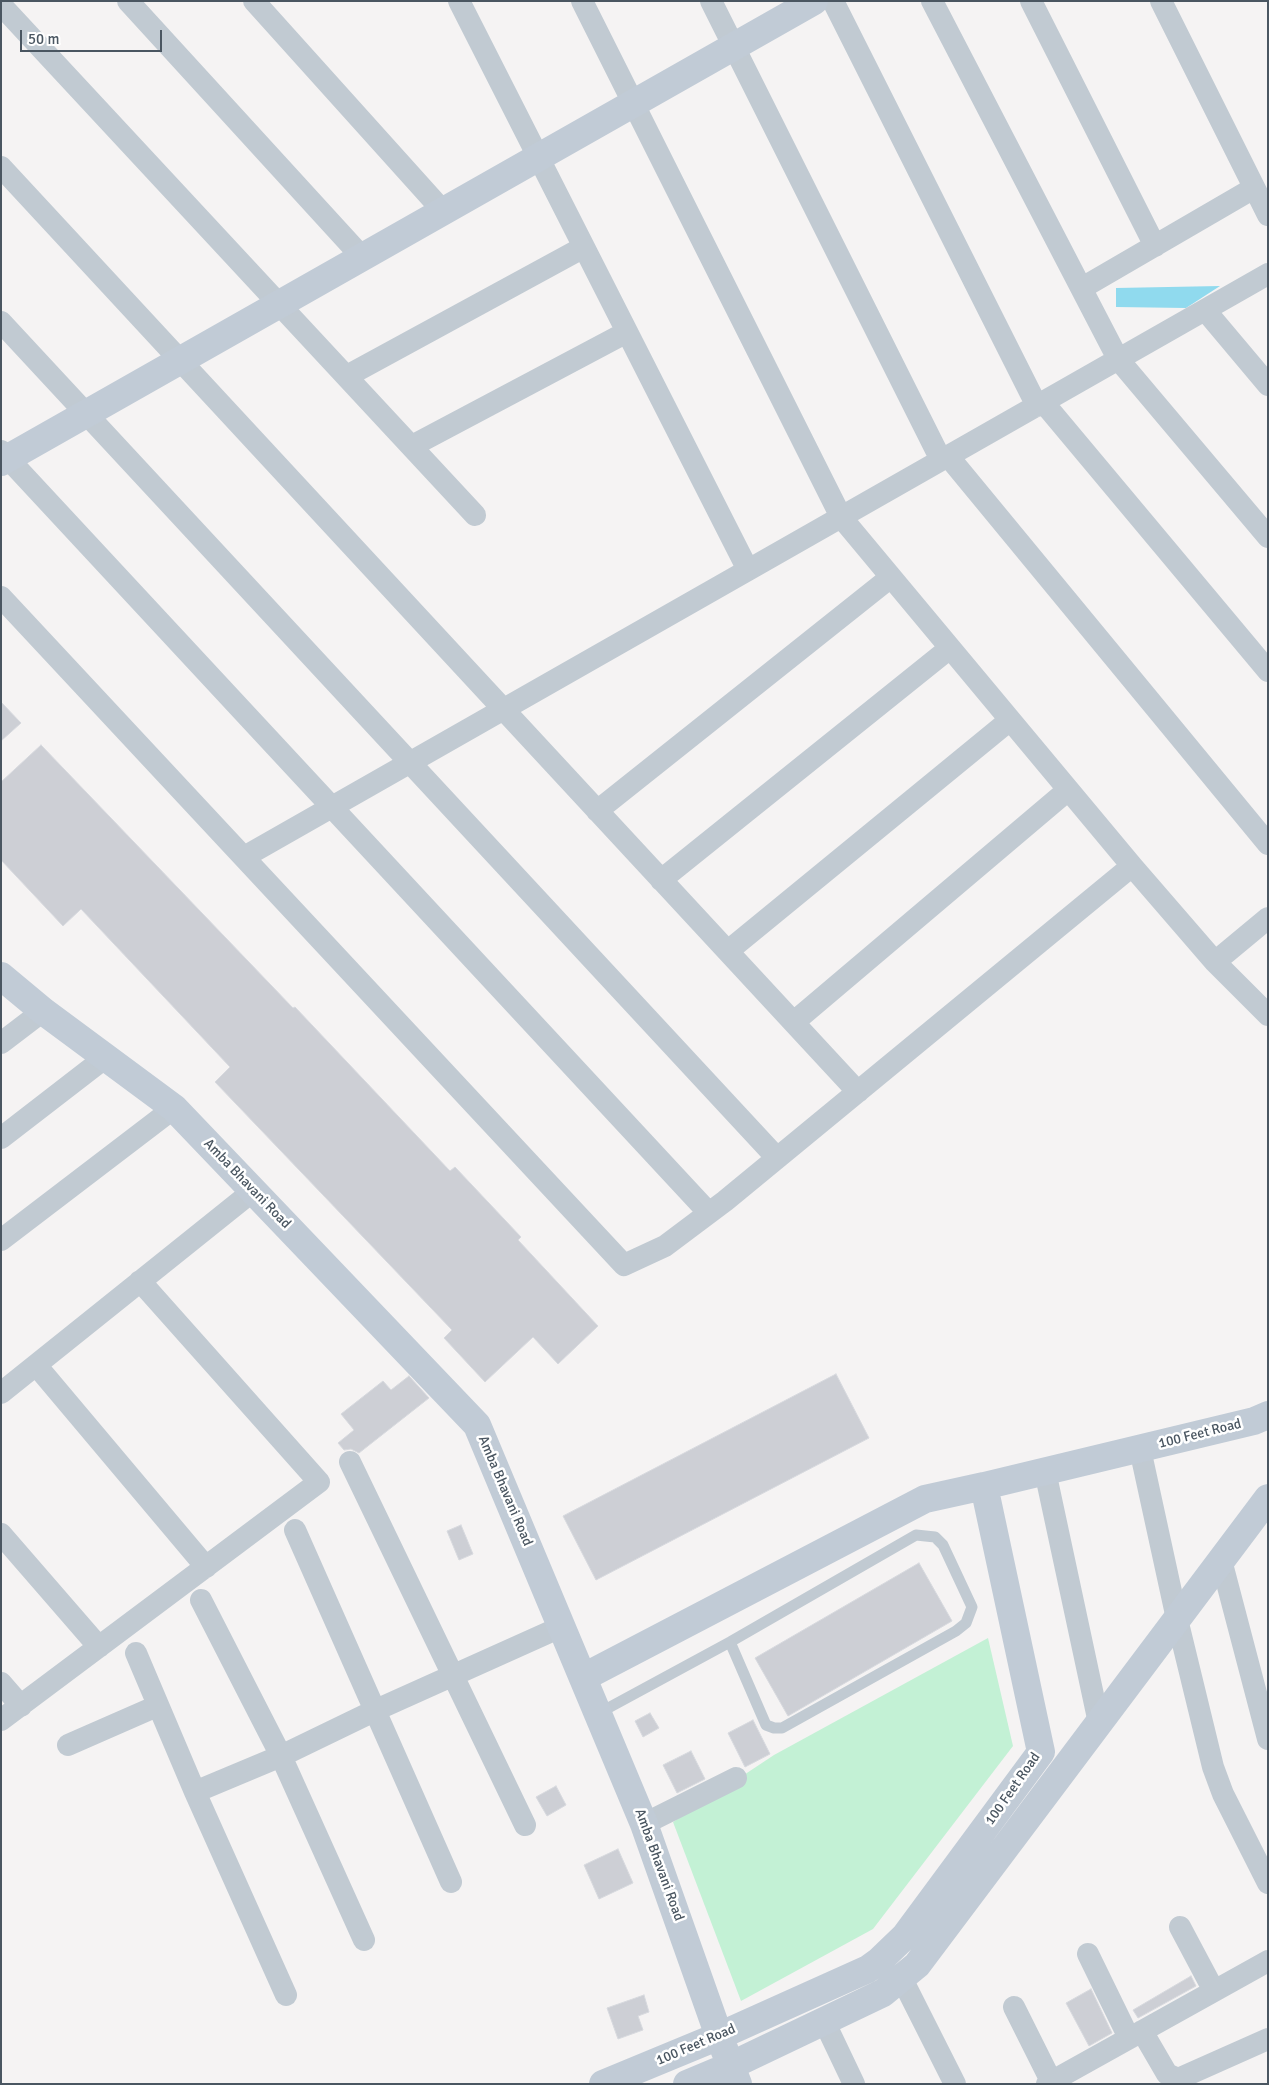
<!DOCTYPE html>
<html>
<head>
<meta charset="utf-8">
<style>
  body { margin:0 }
  #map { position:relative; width:1269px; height:2085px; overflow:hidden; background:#f5f3f3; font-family:Signika,sans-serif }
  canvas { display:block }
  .frame { position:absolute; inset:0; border:2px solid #4a5661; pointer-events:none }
  .scale { position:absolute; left:20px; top:30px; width:142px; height:22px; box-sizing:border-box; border:2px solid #4a5661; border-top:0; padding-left:6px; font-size:15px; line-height:18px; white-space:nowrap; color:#4a5661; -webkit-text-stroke:4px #fff; paint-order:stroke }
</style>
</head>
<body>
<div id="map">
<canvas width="1269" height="2085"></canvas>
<div class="frame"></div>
<div class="scale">50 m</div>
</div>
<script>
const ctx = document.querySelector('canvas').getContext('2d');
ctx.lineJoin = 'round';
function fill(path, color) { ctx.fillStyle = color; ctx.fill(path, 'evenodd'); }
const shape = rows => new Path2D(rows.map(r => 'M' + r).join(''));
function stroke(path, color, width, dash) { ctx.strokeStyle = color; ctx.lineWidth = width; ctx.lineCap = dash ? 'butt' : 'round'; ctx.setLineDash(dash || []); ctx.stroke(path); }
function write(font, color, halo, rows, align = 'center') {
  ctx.font = font + ' Signika,sans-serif'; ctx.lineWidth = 5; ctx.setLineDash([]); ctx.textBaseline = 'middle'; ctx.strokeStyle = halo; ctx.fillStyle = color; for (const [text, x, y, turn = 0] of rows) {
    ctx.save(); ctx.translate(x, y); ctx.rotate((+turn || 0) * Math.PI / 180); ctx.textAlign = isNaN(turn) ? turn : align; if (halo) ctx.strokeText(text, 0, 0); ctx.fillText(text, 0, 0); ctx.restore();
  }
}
const green = shape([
  [988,1638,1013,1746,873,1929,741,2001,673,1822,774,1755]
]);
const water = shape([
  [1220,286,1186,308,1116,307,1116,288]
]);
const building = shape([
  [1,702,21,723,1,741,1,702],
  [41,745,293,1008,295,1007,450,1171,455,1167,521,1237,518,1240,598,1326,558,1364,533,1337,485,1382,444,1338,452,1330,215,1082,230,1067,81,909,63,926,1,860,1,782,41,745],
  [836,1374,869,1438,596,1580,563,1516,836,1374],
  [409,1376,429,1398,359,1453,351,1449,344,1450,338,1443,354,1430,341,1414,383,1381,391,1390,409,1376],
  [461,1525,473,1554,459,1560,447,1531,461,1525],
  [919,1563,952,1621,788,1716,755,1658,919,1563],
  [650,1713,659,1728,643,1737,635,1721,650,1713],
  [753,1720,770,1754,745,1767,728,1733,753,1720],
  [691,1751,705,1779,677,1793,663,1765,691,1751],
  [556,1786,566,1805,547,1816,536,1797,556,1786],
  [618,1849,633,1883,599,1899,584,1865,618,1849],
  [1191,1976,1196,1986,1138,2018,1133,2010,1191,1976],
  [1091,1989,1112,2033,1089,2046,1066,2003,1091,1989],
  [644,1995,649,2012,638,2016,643,2030,618,2039,607,2008,644,1995]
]);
const lane = shape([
  [599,1713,730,1642,916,1535,935,1537,943,1545,972,1607,966,1623,956,1631,782,1728,774,1728,766,1725,730,1642]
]);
const street = shape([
  [128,1,362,257],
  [254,1,443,211],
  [459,1,748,570],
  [582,1,841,517,1132,866,1215,962,1268,1015],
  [711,1,941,460],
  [833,1,1037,406],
  [932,1,1118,359,1268,537],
  [1031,1,1155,246],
  [1161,1,1268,215],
  [1,5,475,515],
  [1,167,858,1092],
  [1082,288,1254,188],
  [1205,310,1268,385],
  [1,322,777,1158],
  [347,376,584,247],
  [1043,402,1268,671],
  [412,446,627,332],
  [1,451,709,1213],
  [948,456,1268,844],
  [1,597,624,1265,665,1246,725,1201,1132,866],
  [597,811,891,577],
  [244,857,1268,274],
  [661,880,950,648],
  [728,951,1010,720],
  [1215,962,1268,918],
  [794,1022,1068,790],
  [1,1043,43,1011],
  [1,1138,106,1057],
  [1,1240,174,1108],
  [36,1365,206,1567],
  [1,1393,253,1191],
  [1140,1449,1177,1619,1213,1767,1223,1794,1268,1883],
  [350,1462,525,1825],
  [1045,1471,1099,1723],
  [295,1530,451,1882],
  [1,1534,99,1647],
  [1221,1560,1268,1739],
  [201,1600,281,1756,364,1940],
  [136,1653,195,1792,286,1995],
  [1,1683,21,1706],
  [1,1720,319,1482,140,1281],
  [68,1745,157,1706],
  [195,1792,281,1756,376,1710,563,1626],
  [644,1824,736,1778],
  [1180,1927,1214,1991],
  [1088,1954,1129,2038],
  [902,1979,955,2084],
  [1014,2007,1051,2081],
  [824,2021,854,2084],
  [1142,2031,1167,2074,1178,2079,1268,2039],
  [1047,2084,1268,1961]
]);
const secondary = shape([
  [1,462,814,1],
  [1,976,43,1011,174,1108,477,1425,644,1824,719,2036,738,2084],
  [584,1677,925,1499,984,1486],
  [603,2084,719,2036,868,1969,879,1961,905,1936,1041,1752,984,1486,1254,1421,1268,1415],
  [687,2084,730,2066,883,1993,917,1965,1268,1498]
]);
const streetNames = [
  ["Amba Bhavani Road",247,1184,46],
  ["100 Feet Road",1200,1434,-14],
  ["Amba Bhavani Road",505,1491,67],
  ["100 Feet Road",1013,1789,-55],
  ["Amba Bhavani Road",659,1865,70],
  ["100 Feet Road",696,2045,-23]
];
fill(green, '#c3f1d5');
fill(water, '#90daee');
fill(building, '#cdcfd5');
stroke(building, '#d7d9de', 1);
stroke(lane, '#c1cad2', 11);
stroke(street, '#c1cad2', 22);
stroke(secondary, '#c1cbd6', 28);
write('14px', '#4a5661', '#fff', streetNames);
</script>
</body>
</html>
